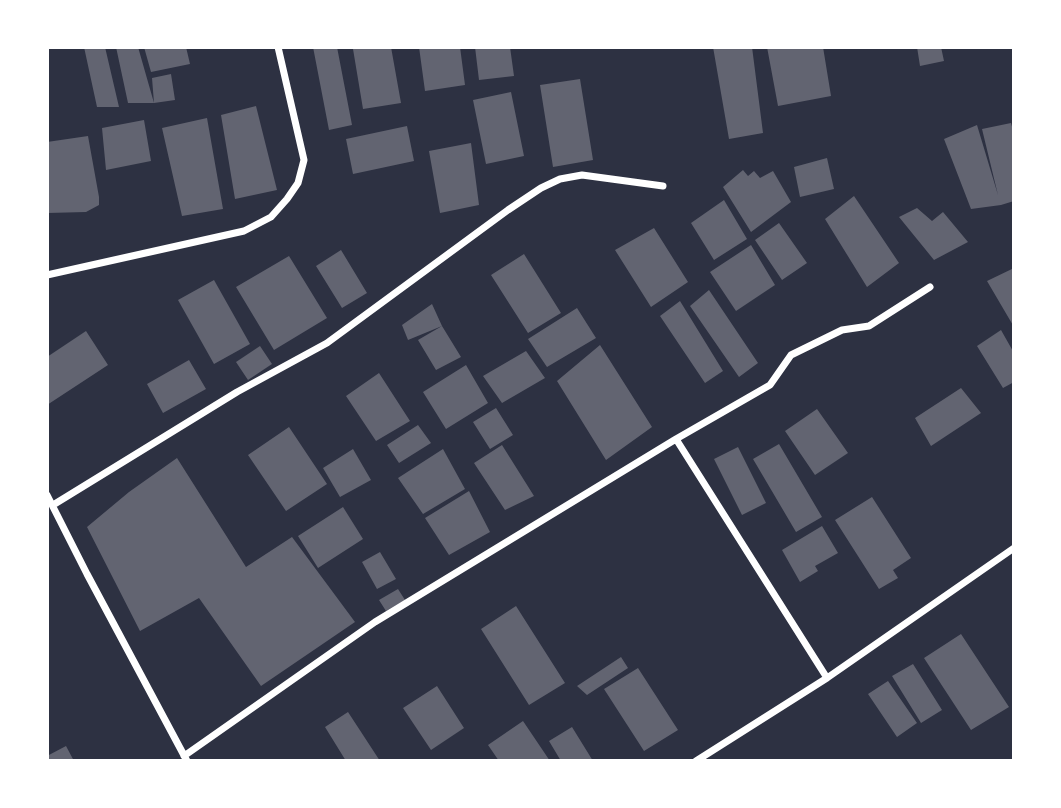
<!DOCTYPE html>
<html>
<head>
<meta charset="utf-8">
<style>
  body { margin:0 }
  #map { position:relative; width:1061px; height:808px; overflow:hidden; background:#2d3142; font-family:"DejaVu Sans",sans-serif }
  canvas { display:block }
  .frame { position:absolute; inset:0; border:49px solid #fff; pointer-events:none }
</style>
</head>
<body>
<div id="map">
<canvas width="1061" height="808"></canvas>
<div class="frame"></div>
</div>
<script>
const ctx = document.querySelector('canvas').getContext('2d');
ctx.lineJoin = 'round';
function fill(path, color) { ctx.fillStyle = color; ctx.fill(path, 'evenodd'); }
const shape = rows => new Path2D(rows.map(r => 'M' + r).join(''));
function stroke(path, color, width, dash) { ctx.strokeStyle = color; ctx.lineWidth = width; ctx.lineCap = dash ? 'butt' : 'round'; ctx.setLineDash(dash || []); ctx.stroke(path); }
const building = shape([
  [84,47,105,47,119,107,97,107],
  [116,47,138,47,154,103,128,103],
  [144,47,186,47,190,64,151,72],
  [313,47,337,47,352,125,329,130],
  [365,47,391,47,401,103,363,109,353,49],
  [419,47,460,47,465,85,425,91],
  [475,47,510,47,514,76,479,80],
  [713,47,752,47,763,133,729,139],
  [767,47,823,47,831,96,778,106],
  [917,47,941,47,944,61,920,66],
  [171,74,175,100,154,103,152,78],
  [580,79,593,160,553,167,540,85],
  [511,92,524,156,486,164,473,100],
  [256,106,277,190,235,199,221,115],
  [207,118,223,209,182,216,162,128],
  [144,120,151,161,106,170,102,128],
  [1011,123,1014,134,1014,201,1001,205,971,209,944,139,977,125,998,195,982,129],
  [407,126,414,161,353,174,346,139],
  [88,136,99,197,99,205,86,212,47,213,47,142],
  [471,143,479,205,440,213,429,151],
  [827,158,834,189,800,197,794,167],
  [743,170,748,176,754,171,760,178,773,171,791,202,751,232,723,187],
  [854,196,899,263,867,287,825,219],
  [724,200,747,239,714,260,691,223],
  [917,208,932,221,943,212,968,242,934,260,899,217],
  [779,223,807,263,782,280,755,240],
  [654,228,688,282,651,307,615,250],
  [751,245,775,285,736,311,710,272],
  [341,250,367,293,342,308,316,266],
  [524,254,561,313,528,333,491,275],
  [289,256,327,318,274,350,236,287],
  [1014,268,1014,327,987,281],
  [214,280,250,344,214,364,178,300],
  [709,290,758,363,739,377,690,306],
  [680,301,723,371,705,383,660,316],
  [432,304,442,326,408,340,402,325],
  [577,308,596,338,547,367,528,339],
  [442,326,461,357,436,370,418,340],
  [1001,330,1014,353,1014,382,1003,388,977,346],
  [86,331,108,365,47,405,47,357],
  [600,345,652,427,606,460,557,381],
  [260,346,272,364,248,380,236,362],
  [526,351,545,378,502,403,483,376],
  [189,360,206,389,163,413,147,384],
  [466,365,488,403,446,429,423,392],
  [379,373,410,421,376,441,346,396],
  [961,388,981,413,931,446,915,418],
  [496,408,513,435,490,449,473,422],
  [817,409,848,453,815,475,785,431],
  [418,425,431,443,399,463,387,445],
  [289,427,327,484,286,511,248,455],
  [779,444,822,517,796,532,753,459],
  [502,445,534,496,505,510,474,463],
  [738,447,766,503,742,515,714,459],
  [353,449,371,480,340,497,323,468],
  [443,449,465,489,423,514,398,478],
  [177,458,246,567,292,537,355,622,261,686,199,598,140,631,87,527,129,492],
  [469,491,490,532,449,555,425,518],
  [872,497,911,558,893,570,898,578,879,589,835,520],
  [343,507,363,539,318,568,298,536],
  [822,526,838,553,815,566,818,571,800,582,782,550],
  [380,552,396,579,377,589,362,562],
  [398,589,405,600,386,611,379,600],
  [516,606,565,683,529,705,481,629],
  [961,634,1009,707,971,730,924,658],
  [621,657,628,668,587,695,577,686],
  [913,664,942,710,921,723,892,676],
  [638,668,678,730,644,751,604,689],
  [888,681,917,723,897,737,868,694],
  [437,686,464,728,431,750,403,708],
  [348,712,380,761,346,761,325,727],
  [523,721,550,761,499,761,488,745],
  [572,727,593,761,561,761,549,741],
  [66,746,74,761,49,761,47,756]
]);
const minor = shape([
  [47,275,244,231,271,217,287,199,298,183,304,160,278,47],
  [676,439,827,678],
  [47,495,87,574,187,761],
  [53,505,237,392,327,343,508,210,541,188,560,179,582,175,663,186],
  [184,756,375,622,676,439,770,385,791,355,842,330,869,326,930,287],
  [696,761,827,678,1014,548]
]);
fill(building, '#626471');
stroke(minor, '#fff', 7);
</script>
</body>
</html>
